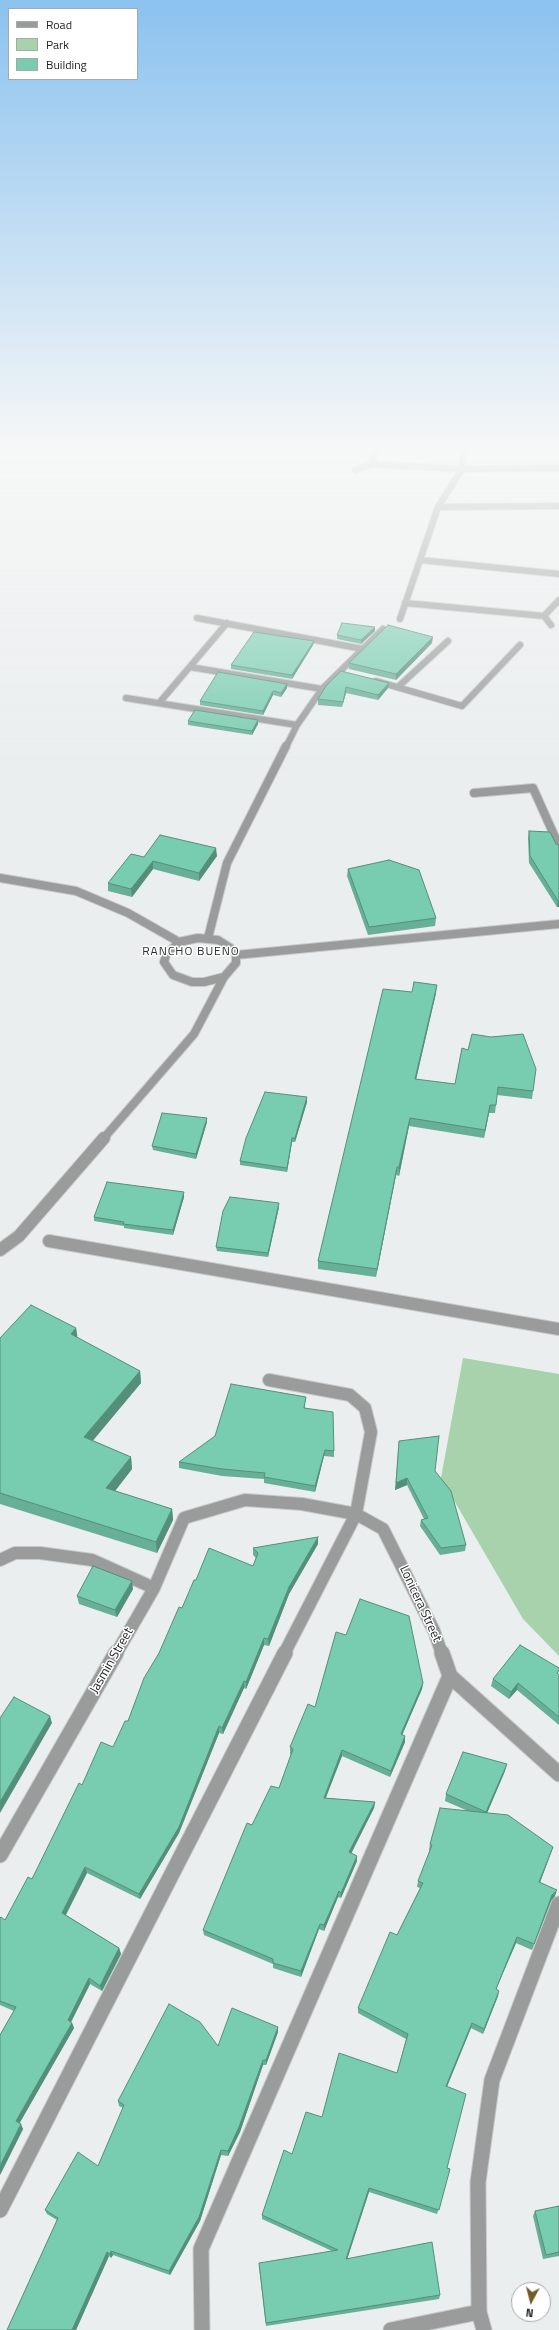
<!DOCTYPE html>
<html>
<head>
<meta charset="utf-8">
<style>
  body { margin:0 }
  #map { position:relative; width:559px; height:2330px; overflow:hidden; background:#eaeeee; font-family:"Titillium Web",sans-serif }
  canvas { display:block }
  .legend { position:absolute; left:8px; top:8px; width:130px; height:72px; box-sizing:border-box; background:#fff; border:1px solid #a7a8a8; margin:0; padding:5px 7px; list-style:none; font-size:12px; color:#242626 }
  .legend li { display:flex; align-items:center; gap:8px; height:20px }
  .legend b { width:20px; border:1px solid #a7a8a8 }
  .north { position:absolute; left:511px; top:2282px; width:40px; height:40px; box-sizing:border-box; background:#fff; border:1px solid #a7a8a8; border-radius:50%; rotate:187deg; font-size:11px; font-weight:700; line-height:16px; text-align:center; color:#242626 }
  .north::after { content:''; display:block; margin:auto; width:14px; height:18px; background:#745a2b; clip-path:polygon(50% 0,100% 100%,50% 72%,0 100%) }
</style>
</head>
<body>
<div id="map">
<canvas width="559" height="2330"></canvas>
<ul class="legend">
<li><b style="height:5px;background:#9a9c9c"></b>Road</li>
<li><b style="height:11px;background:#a7d2ab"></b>Park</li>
<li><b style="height:11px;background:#78ccaf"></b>Building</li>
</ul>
<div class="north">N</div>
</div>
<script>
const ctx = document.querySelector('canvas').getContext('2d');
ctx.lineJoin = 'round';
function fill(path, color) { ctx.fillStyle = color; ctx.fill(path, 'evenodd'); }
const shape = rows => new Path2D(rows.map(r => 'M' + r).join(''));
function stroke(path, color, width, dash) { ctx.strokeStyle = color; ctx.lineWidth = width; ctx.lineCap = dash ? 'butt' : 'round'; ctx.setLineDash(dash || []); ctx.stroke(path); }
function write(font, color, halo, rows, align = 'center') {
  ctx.font = font + ' "Titillium Web",sans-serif'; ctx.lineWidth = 3; ctx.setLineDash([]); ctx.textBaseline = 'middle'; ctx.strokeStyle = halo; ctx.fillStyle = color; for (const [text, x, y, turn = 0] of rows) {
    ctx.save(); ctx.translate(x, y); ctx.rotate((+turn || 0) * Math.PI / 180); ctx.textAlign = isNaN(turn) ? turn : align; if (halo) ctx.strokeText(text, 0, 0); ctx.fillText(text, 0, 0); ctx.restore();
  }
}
const green = shape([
  [463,1358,559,1374,559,1656,523,1619,441,1478]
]);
const minorFar3 = shape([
  [372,464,462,469,559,468],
  [355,470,372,464,376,447],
  [438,507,559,506],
  [420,560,559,574],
  [405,603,544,616,551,625],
  [544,616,559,600],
  [197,618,363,649],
  [400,619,438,507,462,469,464,447],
  [190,667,322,689],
  [376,681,462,706,520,645],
  [399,686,448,641],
  [126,698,297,725],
  [159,703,227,623],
  [286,747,297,725,322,689,383,629]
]);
const minorFar2 = shape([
  [474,793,533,788,559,846],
  [0,878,76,891,128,913,179,942],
  [198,938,218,940,232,949,236,955,236,963,224,977,204,982,192,982,173,975,164,962,166,955,179,942,198,938],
  [208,938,227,863,286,746],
  [236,955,559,924],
  [103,1139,194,1034,224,977]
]);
const minorFar1 = shape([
  [49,1241,559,1329],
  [0,1250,19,1236,104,1138],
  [269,1380,350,1395,365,1408,371,1432,356,1514,284,1654],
  [0,1560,15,1553,40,1553,92,1560,154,1588],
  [116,1654,154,1588,184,1518,245,1500,302,1504,356,1514,383,1529,434,1631,442,1654]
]);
const minor = shape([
  [442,1653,450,1676,559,1774],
  [0,1855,116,1653],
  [0,2210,285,1653],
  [202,2330,201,2249,450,1676],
  [391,2330,479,2312],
  [484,2330,479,2312,478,2182,492,2080,559,1904]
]);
const wall = shape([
  [375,627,375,631,361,644,337,639,337,635],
  [314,641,313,645,292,679,231,669,231,665],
  [432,643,396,680,349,669,349,663],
  [326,686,388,688,378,700,346,693,342,707,318,705,318,699],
  [287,688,281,697,273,695,263,715,200,705,200,701],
  [258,720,258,724,252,735,188,725,188,721],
  [529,831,556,844,559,845,559,907,557,907,529,863,528,838],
  [217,856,199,881,153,869,132,897,108,891,108,883,144,857],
  [348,869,436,918,435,926,368,935,347,876],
  [412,992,436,993,416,1080,455,1084,462,1048,533,1091,532,1099,497,1095,495,1113,489,1113,484,1138,409,1126,399,1176,396,1175,376,1277,318,1269,318,1261],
  [307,1097,307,1102,295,1142,292,1142,287,1172,240,1165,240,1161],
  [207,1122,196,1159,153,1150,152,1146],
  [184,1197,173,1235,124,1228,124,1226,94,1221,94,1217],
  [279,1207,268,1257,217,1251,216,1247],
  [76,1328,77,1338,140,1371,141,1383,92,1440,131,1457,132,1469,115,1491,172,1509,173,1520,157,1553,0,1504,0,1338],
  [305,1403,305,1408,334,1451,334,1457,324,1456,315,1492,264,1483,264,1479,222,1476,179,1468,179,1462],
  [399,1441,435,1471,466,1545,465,1551,440,1555,420,1526,421,1520,424,1519,407,1485,395,1490],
  [318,1544,289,1594,269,1646,264,1645,246,1689,244,1688,223,1734,219,1733,179,1833,140,1899,87,1873,66,1915,119,1948,121,1954,102,1991,90,1984,71,2022,72,2023,74,2028,19,2123,23,2129,0,2175,0,2035,14,2011,0,2005,0,1918,5,1920,32,1879,82,1785,113,1747,128,1721,159,1653,196,1580,253,1566,256,1558,253,1555,253,1548],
  [133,1589,117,1617,79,1604,77,1596],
  [559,1668,558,1674,559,1675,559,1725,517,1690,509,1699,491,1686,493,1679],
  [423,1683,422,1689,402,1735,405,1736,405,1742,390,1777,342,1756,326,1798,375,1802,374,1808,351,1853,357,1861,341,1898,338,1897,324,1931,319,1929,301,1977,273,1968,273,1964,204,1935,203,1930,252,1825,279,1788,291,1754,290,1754,290,1747,315,1707],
  [505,1771,487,1813,553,1847,540,1882,555,1896,551,1901,532,1950,516,1943,496,1989,498,1996,483,2034,471,2028,447,2087,447,2168,450,2169,437,2214,369,2192,347,2259,440,2295,439,2299,266,2326,259,2266,332,2251,262,2219,262,2215,292,2154,322,2117,397,2073,406,2039,358,2013,358,2008,397,1935,420,1888,417,1887,418,1881,430,1851,429,1850,430,1844,468,1811,445,1801,446,1794],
  [278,2032,266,2065,263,2065,240,2132,228,2156,221,2155,200,2221,170,2275,113,2255,111,2258,109,2256,76,2330,7,2330,57,2220,47,2214,45,2210,98,2166,123,2108,119,2106,118,2101,218,2046],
  [559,2206,559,2256,543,2259,533,2216,535,2211]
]);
const shadedWall = shape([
  [375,627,375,631,361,644,361,640],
  [433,637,432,643,396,680,396,674],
  [314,641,313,645,292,679,292,675],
  [389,683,388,688,378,700,378,695],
  [287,684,287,688,281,697,281,693],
  [346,687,346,693,342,707],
  [273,691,273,695,263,715,263,711],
  [258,720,258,724,252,735,252,731],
  [216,848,217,856,199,881,199,873],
  [153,861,153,869,132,897,131,889],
  [558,901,559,901,559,907,557,907],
  [437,985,436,993,414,1088,415,1079],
  [307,1097,307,1102,295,1142,295,1138],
  [490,1105,489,1113,484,1138,485,1130],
  [207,1118,207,1122,196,1159,196,1154],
  [410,1118,409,1126,399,1176,399,1167],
  [292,1138,292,1142,287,1172,287,1168],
  [397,1167,396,1175,376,1277,377,1269],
  [184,1192,184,1197,173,1235,173,1230],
  [279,1203,279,1207,268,1257,268,1253],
  [76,1328,78,1340,71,1334],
  [140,1371,141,1383,86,1449,84,1437],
  [325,1450,324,1456,315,1492,315,1486],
  [131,1457,132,1469,108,1500,106,1488],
  [407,1478,407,1485,395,1490,396,1483],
  [172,1509,173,1520,157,1553,156,1542],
  [318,1537,318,1544,289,1594,269,1646,268,1639,289,1587],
  [132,1581,133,1589,117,1617,115,1610],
  [264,1638,264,1645,246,1689,246,1682],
  [244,1681,244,1688,223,1734,222,1728],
  [423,1683,422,1689,400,1740,401,1734],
  [518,1683,517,1690,509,1699,511,1692],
  [50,1716,52,1723,0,1813,0,1802],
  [219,1726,219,1733,179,1833,140,1899,139,1894],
  [405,1736,405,1742,390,1777,391,1771],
  [342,1750,342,1756,323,1804,324,1798],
  [507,1764,505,1771,485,1818,486,1812],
  [375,1802,374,1808,349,1858,349,1852],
  [553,1847,551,1853,538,1888,539,1882],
  [357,1856,357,1861,341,1898,341,1893],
  [85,1867,87,1873,64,1918,62,1913],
  [557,1890,555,1896,551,1901,532,1950,552,1895],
  [339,1891,338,1897,324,1931,324,1925],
  [320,1924,319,1929,301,1977,301,1971],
  [517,1937,516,1943,494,1994,496,1989],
  [119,1948,121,1954,102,1991,100,1986],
  [89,1978,90,1984,69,2026,68,2020],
  [499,1991,498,1996,483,2034,484,2029],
  [72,2023,74,2028,18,2126,16,2121],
  [472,2023,471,2028,445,2091,446,2086],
  [278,2027,278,2032,266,2065,266,2060],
  [263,2060,263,2065,240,2132,228,2156,228,2151],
  [21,2124,23,2129,0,2175,0,2166],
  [221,2150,221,2155,200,2221,170,2275,169,2271],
  [369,2188,369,2192,346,2263,346,2259],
  [111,2251,113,2255,111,2258,110,2254],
  [107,2252,109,2256,76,2330,72,2330]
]);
const building = shape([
  [342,623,375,627,361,640,337,635,342,623],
  [388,625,433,637,396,674,349,663,388,625],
  [254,632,314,641,292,675,231,665,254,632],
  [341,671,389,683,378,695,346,687,343,702,318,699,326,686,341,671],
  [218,672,287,684,281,693,273,691,263,711,200,701,218,672],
  [195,710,258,720,252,731,188,721,195,710],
  [529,831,550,832,556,844,559,845,559,901,558,901,530,856,529,831],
  [160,835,216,848,199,873,153,861,131,889,108,883,131,854,144,857,160,835],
  [389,860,419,870,436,918,369,927,348,869,389,860],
  [414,982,437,985,415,1079,455,1084,462,1048,468,1050,472,1034,491,1037,523,1034,536,1069,533,1091,498,1087,496,1105,490,1105,485,1130,410,1118,399,1167,397,1167,377,1269,318,1261,383,989,412,992,414,982],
  [265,1092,307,1097,295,1138,292,1138,287,1168,240,1161,246,1138,265,1092],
  [162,1113,207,1118,196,1154,152,1146,162,1113],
  [107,1182,184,1192,173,1230,123,1224,124,1222,94,1217,107,1182],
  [230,1197,279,1203,268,1253,216,1247,223,1211,230,1197],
  [31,1305,76,1328,71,1334,140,1371,84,1437,131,1457,106,1488,172,1509,156,1542,0,1493,0,1338,31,1305],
  [231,1384,306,1397,304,1408,333,1412,334,1451,325,1450,315,1486,264,1477,265,1473,222,1469,179,1462,215,1436,231,1384],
  [439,1436,435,1471,451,1491,466,1545,441,1548,421,1520,428,1518,407,1478,396,1483,399,1441,439,1436],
  [318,1537,289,1587,268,1639,264,1638,246,1682,244,1681,222,1728,219,1726,179,1827,139,1894,85,1867,62,1913,119,1948,100,1986,89,1978,68,2020,72,2023,16,2121,21,2124,0,2166,0,2035,16,2007,0,2001,0,1918,1,1917,5,1920,28,1877,32,1879,79,1783,82,1785,101,1742,113,1747,125,1721,128,1721,144,1678,159,1653,179,1607,182,1608,194,1580,196,1580,209,1548,253,1566,258,1553,253,1548,318,1537],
  [93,1566,132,1581,115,1610,77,1596,93,1566],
  [360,1599,409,1616,423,1683,401,1734,405,1736,391,1771,342,1750,324,1798,375,1802,349,1852,357,1856,341,1893,339,1891,324,1925,320,1924,301,1971,273,1963,273,1959,203,1930,247,1823,252,1825,271,1786,279,1788,293,1749,290,1747,308,1704,315,1707,336,1632,346,1635,360,1599],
  [520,1645,559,1668,559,1670,557,1673,559,1675,559,1717,518,1683,511,1692,493,1679,520,1645],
  [14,1697,50,1716,0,1802,0,1718,14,1697],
  [463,1752,507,1764,486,1812,446,1794,463,1752],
  [440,1808,508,1815,553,1847,539,1882,557,1890,552,1895,534,1944,517,1937,496,1989,499,1991,484,2029,472,2023,446,2086,466,2094,447,2168,450,2169,439,2210,369,2188,346,2259,432,2242,440,2295,266,2323,259,2263,338,2250,262,2215,284,2150,292,2154,306,2112,322,2117,339,2053,397,2073,408,2034,358,2008,390,1932,397,1935,423,1883,418,1881,432,1845,430,1844,440,1808],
  [169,2004,200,2022,218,2046,232,2008,278,2027,266,2060,263,2060,239,2127,228,2151,221,2150,199,2217,169,2271,111,2251,110,2254,107,2252,72,2330,7,2330,58,2218,45,2210,78,2152,98,2166,124,2105,118,2101,169,2004],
  [559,2206,559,2252,546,2255,535,2211,559,2206]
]);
const neighbourhoodNames = [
  ["RANCHO BUENO",191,952]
];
const nearStreetnames = [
  ["Lonicera Street",420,1604,65],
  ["Jasmin Street",112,1661,-60]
];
fill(green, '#a7d2ab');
stroke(minorFar3, '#c6caca', 8);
stroke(minorFar2, '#c6caca', 10);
stroke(minorFar1, '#c6caca', 14);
stroke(minor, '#c6caca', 17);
stroke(minorFar3, '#9a9c9c', 6);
stroke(minorFar2, '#9a9c9c', 8);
stroke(minorFar1, '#9a9c9c', 12);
stroke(minor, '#9a9c9c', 15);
fill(wall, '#67af96');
fill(shadedWall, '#548f7a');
fill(building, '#78ccaf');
stroke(building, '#548f7a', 1);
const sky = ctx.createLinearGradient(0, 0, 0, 774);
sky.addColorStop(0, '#8bc2ef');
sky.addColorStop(0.58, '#f6f7f7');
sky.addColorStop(1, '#f6f7f700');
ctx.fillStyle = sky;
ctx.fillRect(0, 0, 559, 774);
ctx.letterSpacing = '1px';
write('12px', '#2b2e2e', '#fff', neighbourhoodNames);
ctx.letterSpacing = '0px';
write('13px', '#242626', '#fff', nearStreetnames);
</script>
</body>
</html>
